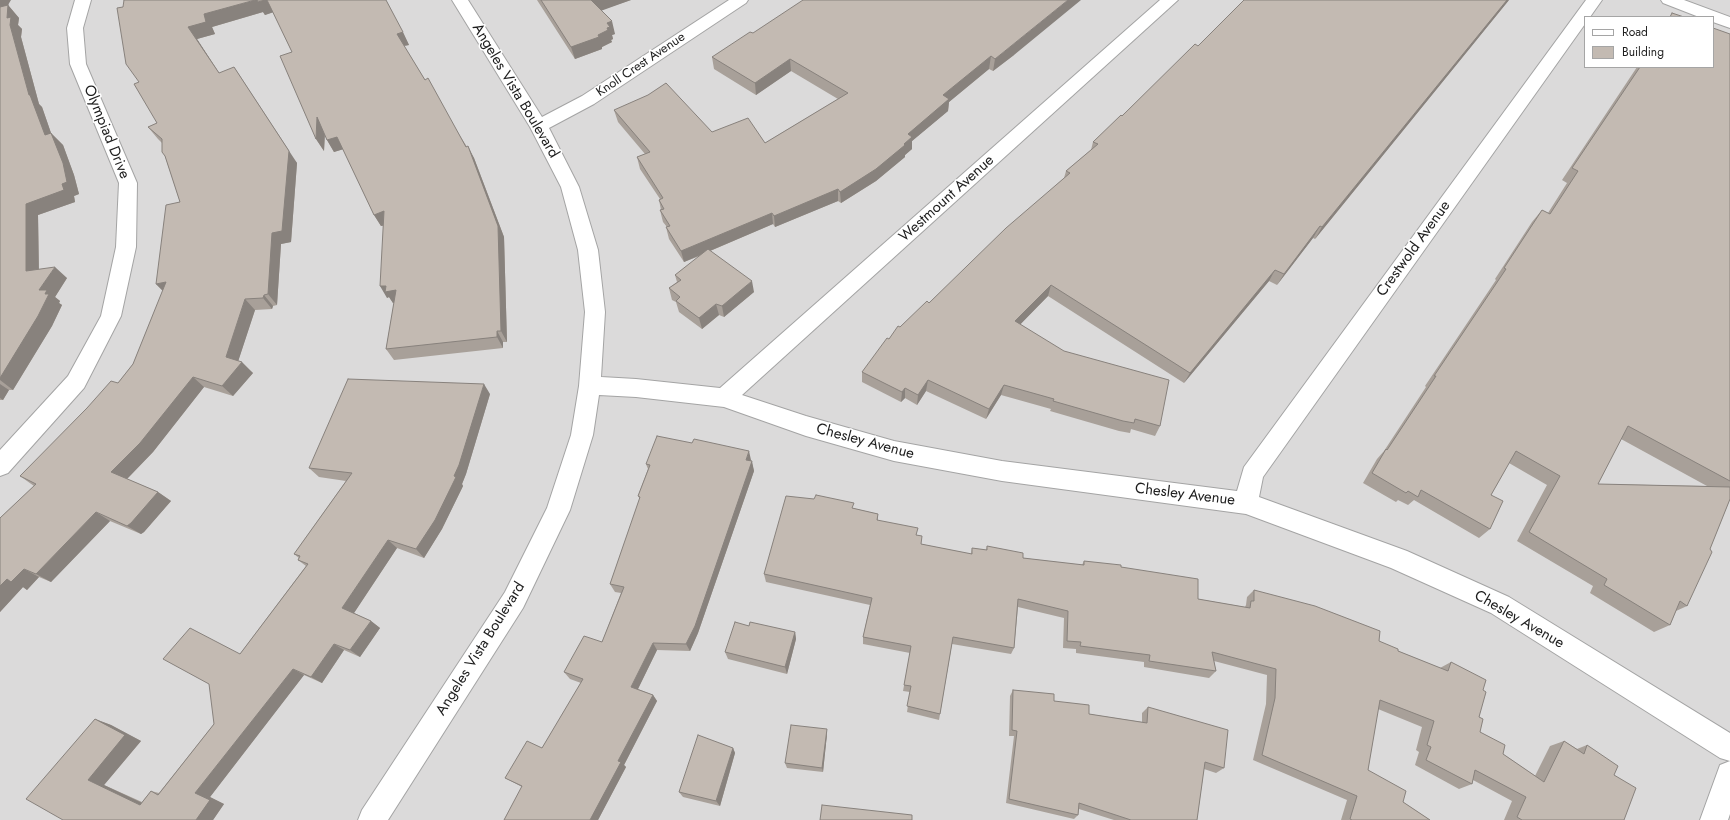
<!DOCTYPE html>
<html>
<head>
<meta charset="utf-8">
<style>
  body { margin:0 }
  #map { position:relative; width:1730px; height:820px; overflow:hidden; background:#eeebe3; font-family:Jost,sans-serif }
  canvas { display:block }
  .legend { position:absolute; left:1584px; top:16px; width:130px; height:52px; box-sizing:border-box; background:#fff; border:1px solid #a5a5a5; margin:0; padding:5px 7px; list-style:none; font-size:12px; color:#1d1d1d }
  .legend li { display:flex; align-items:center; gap:8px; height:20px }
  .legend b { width:20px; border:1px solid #a5a5a5 }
</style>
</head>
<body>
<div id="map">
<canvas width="1730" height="820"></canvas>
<ul class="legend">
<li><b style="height:5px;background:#fff"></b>Road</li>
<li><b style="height:11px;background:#c3bab2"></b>Building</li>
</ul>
</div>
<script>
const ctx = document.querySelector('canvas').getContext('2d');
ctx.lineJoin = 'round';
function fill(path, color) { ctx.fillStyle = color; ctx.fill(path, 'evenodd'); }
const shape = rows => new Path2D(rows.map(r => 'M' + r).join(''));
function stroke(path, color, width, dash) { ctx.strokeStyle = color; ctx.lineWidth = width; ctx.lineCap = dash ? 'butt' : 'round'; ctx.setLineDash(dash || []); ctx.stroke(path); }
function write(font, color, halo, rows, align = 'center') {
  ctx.font = font + ' Jost,sans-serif'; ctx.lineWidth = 3; ctx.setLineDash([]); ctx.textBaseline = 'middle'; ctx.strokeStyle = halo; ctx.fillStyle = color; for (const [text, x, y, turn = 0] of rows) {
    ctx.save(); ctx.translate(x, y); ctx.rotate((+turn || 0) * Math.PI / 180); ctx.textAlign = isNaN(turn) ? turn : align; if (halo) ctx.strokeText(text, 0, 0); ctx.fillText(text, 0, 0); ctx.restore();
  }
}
const residential = shape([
  [0,0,1730,0,1730,820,0,820],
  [1585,17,1713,17,1713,67,1585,67]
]);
const minor = shape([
  [75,0,91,0,83,28,86,64,137,183,136,247,121,316,84,388,8,473,0,476,0,450,68,376,101,316,116,247,119,183,70,64,67,28,75,0],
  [452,0,468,0,542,117,582,96,729,0,748,0,746,3,594,104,549,128,579,187,598,250,605,312,601,377,636,379,720,388,1160,0,1178,0,742,395,806,416,894,441,1002,461,1237,491,1244,467,1586,0,1602,0,1590,17,1585,17,1585,24,1263,477,1259,497,1407,551,1509,597,1730,733,1730,814,1728,820,1700,820,1720,765,1730,761,1720,758,1491,613,1391,568,1246,514,1002,481,894,461,806,436,724,407,636,397,599,395,593,435,570,510,523,608,388,820,358,820,362,810,505,592,547,508,571,435,579,386,585,312,578,250,561,187,530,127,452,0],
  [1661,0,1684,0,1730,17,1730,28,1713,22,1713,17,1699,17,1663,3,1661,0]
]);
const wall = shape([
  [0,0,8,5,19,18,18,25,22,29,21,37,39,104,42,107,51,133,63,145,74,175,79,194,74,196,75,202,38,215,39,269,67,278,55,297,60,301,59,303,62,305,52,326,13,390,9,390,3,400,0,400],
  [386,0,409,45,404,46,425,80,474,158,504,237,507,342,503,342,503,348,394,360,386,349,394,303,393,303,389,297,387,298,383,226,381,226,374,215,343,149,334,152,327,140,325,135,324,151,316,139,292,52,273,12,265,15,263,12,212,27,215,34,197,39,219,73,297,163,291,242,281,244,277,305,273,306,272,309,255,310,238,361,253,373,233,396,204,387,153,452,127,479,158,492,171,501,144,532,141,534,110,521,51,582,39,577,27,590,23,587,0,612,0,518,34,486,20,476,118,383,133,364,163,291,156,284,180,202,165,156,162,143,158,139,148,127,157,123,139,82,117,8],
  [537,0,631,0,601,10,615,34,612,35,613,39,611,40,612,42,602,47,602,49,575,59],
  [1509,0,1315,239,1313,238,1277,285,1269,281,1184,383,1048,296,1020,324,1160,426,1155,436,1131,429,1130,433,1119,431,1050,411,1051,409,1001,395,986,419,926,391,917,405,905,398,901,402,862,382,862,372,889,339,900,327,929,303,1064,178,1066,171,1091,150,1093,142,1198,46],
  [753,33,1014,55,993,71,989,69,949,102,948,111,912,141,912,149,905,155,905,157,876,181,841,203,838,201,775,227,773,224,710,251,754,292,724,317,719,315,702,329,679,312,676,302,672,300,669,288,677,282,675,275,702,255,684,262,669,239,666,227,667,227,663,222,660,210,661,210,659,200,660,199,640,169,637,157,645,154,618,122,614,110,712,132,765,143,838,99,791,71,756,95,714,69,712,57],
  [1730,34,1730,499,1687,606,1676,611,1670,625,1654,632,1590,593,1593,586,1517,541,1547,485,1509,463,1491,495,1490,529,1479,538,1414,500,1408,505,1398,500,1396,502,1363,483,1377,459,1384,451,1426,387,1425,386,1496,280,1495,279,1532,222,1542,210,1548,213,1567,183,1562,180,1637,67,1713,67],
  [1621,439,1707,486,1598,484],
  [490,394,466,474,462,484,463,486,442,529,424,558,397,548,354,613,371,621,380,628,360,657,344,650,322,683,304,675,210,797,224,804,213,820,63,820,95,719,111,725,141,741,104,785,142,802,151,791,159,793,214,724,240,654,306,566,298,560,299,558,294,554,346,481,319,477,309,468],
  [751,460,754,471,698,633,690,651,657,650,638,689,653,695,657,701,624,765,626,767,598,820,504,820,522,787,505,778,542,748,581,683,570,679,564,672,602,642,621,593,615,592,610,584,640,499,638,496,648,469,646,464],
  [814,499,878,514,878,521,917,535,921,544,971,554,972,548,986,550,987,546,1023,558,1082,565,1084,561,1121,567,1198,599,1245,607,1246,605,1247,597,1254,590,1379,641,1398,651,1440,668,1451,662,1483,690,1479,717,1480,732,1503,754,1535,776,1550,746,1564,741,1577,749,1587,745,1614,775,1624,820,1504,820,1512,801,1473,780,1472,784,1459,789,1415,765,1419,752,1416,750,1422,727,1378,709,1368,770,1403,802,1430,820,1341,820,1347,800,1253,760,1266,704,1267,675,1214,661,1216,671,1209,678,1144,667,1144,662,1076,653,1076,649,1063,648,1064,618,1018,607,1014,648,1011,654,952,644,940,714,939,720,907,712,910,692,903,691,910,653,863,644,863,637,870,605,766,582,764,574],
  [749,626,795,632,796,639,787,674,728,659,725,652],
  [1013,690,1054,701,1089,714,1142,722,1142,713,1148,707,1224,768,1216,773,1204,769,1197,820,1114,820,1079,809,1078,815,1074,819,1006,803,1014,736,1009,736,1010,696],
  [827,734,823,772,787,768,785,763],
  [733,748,735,753,720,806,683,797,679,792]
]);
const shadedWall = shape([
  [0,0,11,0,8,5,19,18,18,25,22,29,21,37,39,104,42,107,51,133,63,145,74,175,79,194,74,196,75,202,38,215,39,282,26,271,26,204,45,135,29,95,10,25,0,20],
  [255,0,267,0,274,12,265,15,263,12,212,27,215,34,197,39,227,85,188,27,204,14],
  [591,0,631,0,595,13],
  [1068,0,1081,0,1014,55,993,71,995,59],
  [1507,0,1509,0,1315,239,1322,227],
  [612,21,615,34,612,35,613,39,611,40,612,42,602,47,602,49,575,59,571,47,598,35,607,23],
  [403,32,409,45,403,46,397,34],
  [991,56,989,69,949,102,948,111,912,141,912,149,905,155,905,157,876,181,841,203,840,192,904,144,908,134,943,95],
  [790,59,791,71,756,95,755,83],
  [234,67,297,163,291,242,281,244,277,305,268,294],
  [317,117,325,129,324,151,316,139],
  [337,137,344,149,334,152,327,140],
  [468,146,474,158,504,237,507,342,501,331],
  [838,189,838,201,775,227,774,216],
  [384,211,391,223,381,226,374,215],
  [772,213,773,224,684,262,681,251],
  [1320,226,1313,238,1277,285,1284,274],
  [55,267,67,278,55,297,60,301,59,303,62,305,52,326,13,390,0,380,0,378,39,290],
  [1275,270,1269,281,1184,383,1190,373],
  [752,281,754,292,724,317,722,306],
  [166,282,167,295,156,284],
  [1051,285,1048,296,1013,332,1015,321],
  [380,286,386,286,396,290,404,301,393,303,389,297,387,298],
  [264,295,273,306,272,309,263,298],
  [245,299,255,310,236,368,226,357],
  [716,304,719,315,702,329,699,318],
  [497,331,503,342,503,348,497,337],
  [242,362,253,373,233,396,222,386],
  [193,377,204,387,153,452,125,481,111,472],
  [928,380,926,391,917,405,918,395],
  [0,384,9,390,3,400,0,398],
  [484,384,490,394,466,474,462,484,463,486,442,529,424,558,416,549,454,476],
  [1004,385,1001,395,986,419,989,409],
  [905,388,905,398,901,402,902,392],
  [749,451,751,460,748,469,746,460],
  [752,461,754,471,698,633,690,651,686,644],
  [158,492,171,501,144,532,141,534,127,526],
  [96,512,110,521,51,582,36,574],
  [388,540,397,548,352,616,342,608],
  [24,569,39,577,27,590,23,587,0,612,0,586,7,579],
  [371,621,380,628,360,657,350,650],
  [795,632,796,639,787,674,785,667],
  [653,643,657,650,636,693,631,687],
  [334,644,344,650,322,683,311,677],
  [293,669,304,675,210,797,224,804,213,820,196,820,195,793],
  [653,695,657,701,624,765,626,767,598,820,590,820,618,761],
  [95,719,111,725,141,741,104,785,155,809,140,805,88,780],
  [827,729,827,734,823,772,822,768],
  [733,748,735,753,720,806,716,801]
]);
const building = shape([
  [124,0,255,0,204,14,206,22,188,27,219,73,234,67,289,151,282,231,272,233,268,294,264,295,263,298,245,299,226,357,242,362,222,386,193,377,140,443,111,472,158,492,131,523,127,526,96,512,36,574,24,569,11,582,7,579,0,586,0,518,36,484,20,476,87,408,111,381,118,383,133,364,166,282,156,284,166,205,180,202,165,156,162,152,162,139,148,127,157,123,134,84,139,82,126,64,117,8,123,7,124,0],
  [257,0,265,0,258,2,257,0],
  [267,0,386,0,403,32,397,34,425,80,428,78,466,147,468,146,498,226,501,331,497,331,497,337,386,349,396,290,385,292,386,286,380,286,384,211,374,215,337,137,327,140,317,117,316,139,280,56,292,52,267,0],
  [541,0,592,0,591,0,612,21,607,23,610,27,607,28,608,30,598,35,599,37,571,47,541,0],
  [803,0,1068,0,1016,42,995,59,991,56,943,95,949,99,908,134,912,137,904,144,905,145,876,169,840,192,838,189,774,216,772,213,681,251,666,227,670,226,660,210,664,209,659,200,663,198,637,157,650,152,614,110,648,95,666,83,712,132,748,118,765,143,848,93,790,59,755,83,712,57,750,32,753,33,803,0],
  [1244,0,1507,0,1322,227,1320,226,1284,274,1275,270,1190,373,1051,285,1015,321,1064,351,1169,380,1160,426,1135,419,1134,423,1123,421,1053,401,1054,399,1004,385,989,409,928,380,918,395,905,388,902,392,862,372,887,338,889,339,898,326,900,327,927,301,929,303,1006,228,1070,173,1066,171,1098,144,1093,142,1121,115,1122,116,1195,44,1198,46,1244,0],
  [8,5,7,18,11,17,10,25,29,95,30,95,45,135,51,133,63,163,67,182,62,184,64,190,26,204,26,271,55,267,39,290,47,290,45,294,49,294,38,316,0,378,0,7,8,5],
  [1672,13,1684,17,1670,17,1672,13],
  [1713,28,1730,34,1730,481,1628,426,1598,484,1730,487,1730,499,1710,549,1712,552,1687,606,1680,601,1670,625,1604,585,1607,579,1529,532,1560,476,1516,451,1491,495,1503,501,1490,529,1421,490,1418,497,1408,491,1406,493,1372,473,1386,449,1387,450,1436,376,1434,376,1506,269,1504,268,1542,210,1550,214,1578,171,1572,168,1640,67,1713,67,1713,28],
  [708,249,752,281,722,306,716,304,699,318,676,301,680,297,669,288,681,280,675,275,708,249],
  [348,379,484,384,459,465,454,476,456,477,435,520,416,549,388,540,342,608,371,621,350,650,334,644,311,677,293,669,195,793,210,800,196,820,63,820,26,799,95,719,125,735,88,780,140,805,151,791,158,795,214,724,209,684,163,659,190,628,240,654,308,564,298,560,300,556,294,554,352,473,309,468,348,379],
  [657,436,692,443,694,439,749,451,746,460,752,461,695,626,686,644,653,643,631,687,653,695,618,761,621,762,590,820,504,820,522,786,505,778,527,741,542,748,583,679,564,672,584,636,602,642,624,587,610,584,640,497,638,496,650,465,646,464,657,436],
  [816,495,854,503,852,508,878,514,877,520,918,528,916,535,922,536,921,544,972,554,972,548,987,550,987,546,1023,553,1023,558,1084,565,1084,561,1121,565,1121,567,1198,579,1198,599,1250,608,1251,601,1254,601,1254,590,1315,606,1380,631,1379,641,1398,649,1398,651,1448,671,1451,662,1486,680,1483,690,1486,692,1479,717,1483,719,1480,732,1505,745,1503,754,1544,782,1564,741,1584,754,1587,745,1618,766,1614,775,1636,788,1624,820,1522,820,1517,817,1526,797,1475,770,1472,784,1426,760,1431,747,1427,745,1434,721,1380,700,1368,770,1406,791,1403,802,1430,820,1352,820,1350,819,1357,796,1262,755,1275,698,1276,669,1212,652,1216,671,1149,661,1150,655,1080,646,1081,642,1067,641,1068,611,1018,599,1014,648,953,637,940,714,907,706,911,686,904,685,911,646,863,637,872,598,764,574,786,496,814,499,816,495],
  [735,622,749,626,750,622,795,632,785,667,725,652,735,622],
  [1013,690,1054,694,1054,701,1089,705,1089,714,1147,723,1148,707,1228,730,1224,768,1205,762,1197,820,1131,820,1079,803,1078,815,1009,799,1017,731,1012,730,1013,690],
  [791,725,827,729,822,768,785,763,791,725],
  [698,735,733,748,716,801,679,792,698,735],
  [822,805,912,815,912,820,820,820,822,805]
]);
const farStreetnames = [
  ["Knoll Crest Avenue",641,65,-34]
];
const streetNames = [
  ["Angeles Vista Boulevard",515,91,59],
  ["Olympiad Drive",106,132,68],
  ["Westmount Avenue",947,199,-42],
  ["Crestwold Avenue",1414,249,-54],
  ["Chesley Avenue",865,442,15],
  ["Chesley Avenue",1185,495,7],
  ["Chesley Avenue",1519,620,30],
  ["Angeles Vista Boulevard",481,649,-58]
];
fill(residential, '#dbdada');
stroke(minor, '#a4a4a4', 2);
fill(minor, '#fff');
fill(wall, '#a8a099');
fill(shadedWall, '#88827d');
fill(building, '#c3bab2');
stroke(building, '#88827d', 1);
write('13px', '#1d1d1d', '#fff', farStreetnames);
write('15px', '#1d1d1d', '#fff', streetNames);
</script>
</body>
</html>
